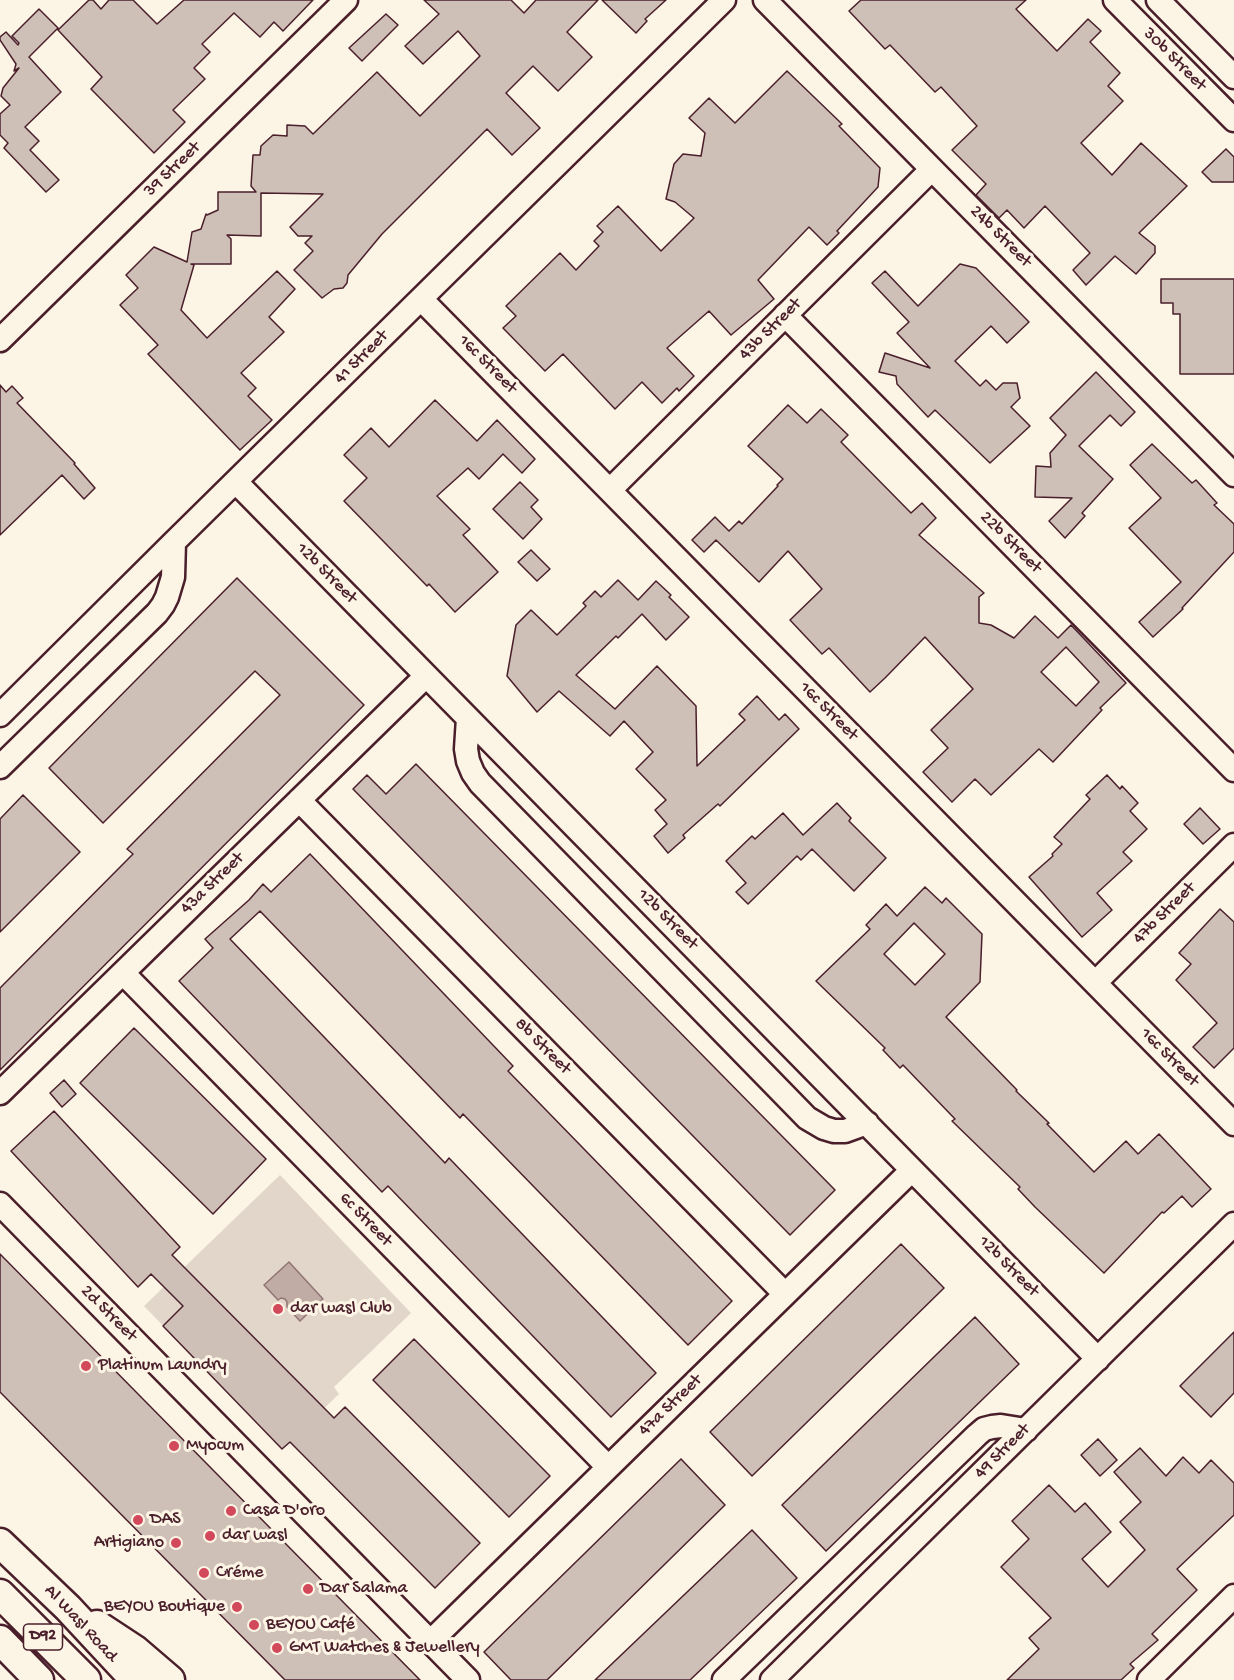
<!DOCTYPE html>
<html>
<head>
<meta charset="utf-8">
<style>
  body { margin:0 }
  canvas { display:block; background:#fcf5e5 }
</style>
</head>
<body>
<canvas width="1234" height="1680"></canvas>
<script>
const ctx = document.querySelector('canvas').getContext('2d');
ctx.lineJoin = 'round';
function fill(path, color) { ctx.fillStyle = color; ctx.fill(path, 'evenodd'); }
const shape = rows => new Path2D(rows.map(r => 'M' + r).join(''));
function stroke(path, color, width, dash) { ctx.strokeStyle = color; ctx.lineWidth = width; ctx.lineCap = dash ? 'butt' : 'round'; ctx.setLineDash(dash || []); ctx.stroke(path); }
function write(font, color, halo, rows, align = 'center') {
  ctx.font = font + ' "Gochi Hand",sans-serif'; ctx.lineWidth = 6; ctx.setLineDash([]); ctx.textBaseline = 'middle'; ctx.strokeStyle = halo; ctx.fillStyle = color; for (const [text, x, y, turn = 0] of rows) {
    ctx.save(); ctx.translate(x, y); ctx.rotate((+turn || 0) * Math.PI / 180); ctx.textAlign = isNaN(turn) ? turn : align; if (halo) ctx.strokeText(text, 0, 0); ctx.fillText(text, 0, 0); ctx.restore();
  }
}
const green = shape([
  [280,1175,411,1313,334,1387,339,1394,282,1449,144,1306]
]);
const water = shape([
  [289,1262,323,1299,300,1321,287,1307,287,1302,285,1299,281,1298,278,1300,264,1285,289,1262]
]);
const building = shape([
  [89,0,93,0,101,9,109,0,133,0,157,24,184,0,313,0,283,31,274,22,260,37,234,13,202,44,210,52,194,68,205,79,173,110,185,122,154,153,91,89,102,77,58,30,89,0],
  [424,0,511,0,524,13,536,0,598,0,567,32,592,57,558,91,533,66,506,93,540,128,512,155,487,129,382,234,348,275,347,283,343,288,334,289,322,298,294,270,313,251,305,243,312,236,298,236,290,227,323,194,261,193,261,236,227,235,231,239,231,264,191,264,194,265,181,310,207,338,277,271,295,289,269,317,284,332,241,373,256,388,248,396,272,420,240,450,148,354,158,345,120,305,138,288,126,275,154,247,187,262,192,232,201,229,206,214,207,215,218,210,218,192,256,192,251,186,253,155,260,155,261,146,273,135,287,136,287,125,305,126,313,134,377,72,420,116,480,56,458,31,423,64,405,46,439,14,424,0],
  [602,0,666,0,645,19,647,21,636,33,602,0],
  [861,0,1026,0,1016,9,1057,51,1088,19,1101,31,1090,42,1120,73,1108,86,1123,101,1081,143,1112,175,1141,143,1187,186,1139,233,1155,246,1155,253,1136,274,1115,256,1086,285,1073,270,1090,253,1045,206,1024,228,1007,210,999,218,976,195,986,184,952,150,977,126,941,87,935,92,890,45,885,49,849,11,861,0],
  [39,9,58,28,29,57,61,92,25,127,39,141,30,150,59,180,46,192,4,148,8,143,0,135,0,114,10,105,1,96,3,88,19,68,14,71,16,64,0,40,0,37,6,32,18,45,19,43,12,36,39,9],
  [386,14,398,25,362,61,349,48,386,14],
  [787,71,842,124,839,126,880,168,878,187,837,231,839,233,827,245,809,227,758,280,774,299,731,335,709,311,667,348,694,376,679,391,677,388,662,403,642,382,615,409,563,354,545,371,503,328,516,316,506,306,560,253,576,270,599,246,594,241,603,232,597,226,618,206,661,251,694,218,675,202,666,199,674,164,683,154,701,156,705,133,689,118,709,98,735,123,787,71],
  [1226,149,1234,157,1234,182,1212,182,1202,172,1226,149],
  [960,264,976,268,1029,322,1007,343,991,326,955,361,980,386,986,380,996,390,1003,383,1017,383,1020,398,1011,407,1030,426,990,463,935,410,928,417,897,384,896,376,879,372,885,353,930,368,897,333,909,322,872,283,885,271,918,306,960,264],
  [1161,279,1234,279,1234,374,1180,374,1180,314,1173,314,1173,303,1161,303,1161,279],
  [1096,372,1135,412,1121,426,1110,415,1079,446,1113,479,1082,513,1085,516,1065,538,1049,521,1072,498,1035,497,1036,466,1051,467,1050,453,1066,435,1050,418,1096,372],
  [0,385,6,392,12,386,23,398,17,403,75,463,74,464,95,488,84,499,62,475,0,535,0,385],
  [435,400,477,441,497,420,535,459,522,473,503,454,479,479,468,468,437,496,470,529,463,535,498,572,455,612,429,584,427,586,344,501,367,478,344,455,371,428,389,447,435,400],
  [788,405,807,423,821,409,848,435,841,442,911,513,922,503,936,518,919,535,984,593,979,597,979,623,991,625,1014,638,1035,616,1058,638,1071,625,1126,683,1100,708,1102,710,1053,762,1039,749,991,795,975,779,952,802,923,772,948,748,931,730,973,689,925,637,885,678,870,692,829,648,822,654,790,620,822,589,788,551,759,582,716,540,704,552,692,540,715,517,729,531,739,521,742,524,778,486,777,485,783,479,748,446,788,405],
  [1066,647,1099,682,1076,706,1041,672,1066,647],
  [1152,444,1192,483,1196,480,1217,503,1214,505,1234,524,1234,552,1182,608,1183,609,1153,637,1139,622,1181,582,1129,528,1161,498,1130,465,1152,444],
  [520,482,538,500,531,507,542,519,523,539,493,509,520,482],
  [531,550,550,569,537,581,518,562,531,550],
  [237,578,364,705,0,1070,0,988,133,854,127,849,280,695,255,671,103,823,49,768,237,578],
  [618,580,638,600,656,581,671,595,669,597,689,617,666,640,642,614,618,638,616,636,576,675,615,709,657,666,696,706,697,766,745,720,739,714,757,696,779,720,785,714,799,729,720,806,718,804,683,835,685,838,668,853,654,836,667,824,655,810,666,800,636,769,653,752,624,721,610,736,559,691,537,712,507,676,516,625,531,610,557,635,586,606,583,603,595,591,601,597,618,580],
  [416,764,835,1190,790,1235,353,789,367,775,386,794,416,764],
  [1107,775,1120,789,1122,786,1138,803,1130,811,1147,829,1123,852,1132,861,1097,893,1112,910,1082,937,1029,877,1053,856,1052,854,1062,844,1054,837,1090,799,1086,795,1107,775],
  [23,795,80,852,0,932,0,819,23,795],
  [837,803,851,818,849,821,886,858,854,891,812,849,801,860,797,856,748,904,736,892,746,883,726,861,752,836,755,839,783,813,803,835,837,803],
  [1200,808,1220,829,1203,844,1184,824,1200,808],
  [310,854,513,1066,508,1071,732,1301,688,1345,463,1114,460,1118,260,911,230,939,445,1163,449,1158,656,1373,611,1417,388,1186,382,1192,179,981,213,948,205,939,249,900,263,884,271,892,310,854],
  [925,887,942,903,946,898,982,934,980,982,946,1017,1017,1090,1016,1091,1049,1123,1047,1124,1094,1172,1126,1141,1138,1154,1159,1134,1211,1189,1192,1207,1182,1196,1164,1213,1162,1212,1104,1273,1035,1207,1018,1189,1020,1187,952,1121,955,1119,903,1065,900,1068,883,1050,885,1048,816,981,870,929,866,925,886,904,897,916,925,887],
  [914,923,945,954,915,985,884,954,914,923],
  [1220,909,1234,922,1234,1048,1214,1068,1193,1047,1217,1023,1176,980,1191,964,1179,953,1220,909],
  [134,1028,266,1159,213,1214,80,1083,134,1028],
  [64,1080,76,1094,62,1107,50,1093,64,1080],
  [54,1111,180,1247,172,1255,334,1418,345,1407,480,1543,435,1588,290,1442,282,1449,163,1326,183,1306,151,1274,138,1287,11,1151,54,1111],
  [901,1244,944,1288,752,1476,710,1432,901,1244],
  [0,1254,420,1680,285,1680,0,1392,0,1254],
  [975,1317,1019,1364,826,1551,782,1505,975,1317],
  [1234,1332,1234,1393,1211,1417,1180,1386,1234,1332],
  [414,1339,550,1476,509,1517,373,1380,414,1339],
  [1098,1439,1117,1460,1100,1476,1081,1455,1098,1439],
  [1140,1448,1166,1476,1183,1457,1199,1473,1211,1460,1234,1483,1234,1515,1177,1569,1197,1590,1152,1634,1158,1640,1130,1664,1134,1668,1121,1680,1007,1680,1039,1649,1029,1638,1051,1618,1001,1567,1029,1539,1012,1521,1049,1485,1075,1512,1085,1503,1111,1532,1082,1559,1108,1587,1145,1550,1120,1522,1141,1502,1114,1472,1140,1448],
  [681,1459,725,1505,547,1680,511,1680,484,1652,681,1459],
  [752,1530,797,1578,690,1680,595,1680,752,1530]
]);
const minor = shape([
  [765,0,1234,475],
  [1115,0,1234,120],
  [1158,0,1234,77],
  [421,299,1234,1124],
  [785,315,1234,770],
  [0,340,346,0],
  [236,482,1098,1359],
  [610,490,932,169],
  [0,715,174,542,724,0],
  [468,718,466,749,468,761,473,773,480,783,807,1118,824,1128,834,1131,845,1131,867,1123],
  [0,767,157,613,163,605,167,597,173,577,174,542],
  [299,800,785,1294],
  [123,973,608,1467],
  [1095,983,1234,845],
  [0,1093,426,676],
  [0,1204,468,1680],
  [430,1642,912,1170],
  [724,1680,977,1435,984,1429,992,1427,1001,1426,1026,1430],
  [772,1680,1234,1224],
  [1149,1680,1234,1596]
]);
const major = shape([
  [0,1543,68,1608,135,1680],
  [0,1594,86,1680],
  [97,1625,135,1650,170,1680],
  [0,1640,39,1680]
]);
const markers = [
  [278,1309,6,"#d1495b"],
  [86,1366,6,"#d1495b"],
  [174,1446,6,"#d1495b"],
  [231,1511,6,"#d1495b"],
  [138,1520,6,"#d1495b"],
  [210,1536,6,"#d1495b"],
  [176,1543,6,"#d1495b"],
  [204,1573,6,"#d1495b"],
  [308,1589,6,"#d1495b"],
  [237,1607,6,"#d1495b"],
  [254,1625,6,"#d1495b"],
  [277,1648,6,"#d1495b"]
];
const shields = [
  [43,1637,39]
];
const shieldNames = [
  ["D92",43,1637]
];
const streetNames = [
  ["30b Street",1174,60,45],
  ["39 Street",173,170,-44],
  ["24b Street",1000,237,45],
  ["43b Street",771,330,-45],
  ["41 Street",362,358,-45],
  ["16c Street",487,365,45],
  ["22b Street",1010,543,45],
  ["12b Street",326,574,45],
  ["16c Street",828,712,45],
  ["43a Street",213,884,-44],
  ["47b Street",1165,914,-45],
  ["12b Street",667,920,45],
  ["8b Street",542,1047,45],
  ["16c Street",1169,1058,45],
  ["6c Street",365,1220,46],
  ["12b Street",1008,1267,45],
  ["2d Street",108,1314,45],
  ["47a Street",671,1406,-44],
  ["49 Street",1003,1452,-45],
  ["Al Wasl Road",80,1624,47]
];
const poiNames = [
  ["dar wasl Club",290,1309],
  ["Platinum Laundry",98,1366],
  ["Myocum",186,1446],
  ["Casa D'oro",243,1511],
  ["DAS",150,1520],
  ["dar wasl",222,1536],
  ["Artigiano",164,1543,"right"],
  ["Créme",216,1573],
  ["Dar Salama",320,1589],
  ["BEYOU Boutique",225,1607,"right"],
  ["BEYOU Café",266,1625],
  ["GMT Watches & Jewellery",289,1648]
];
fill(green, '#e2d5ca');
fill(water, '#c0aca5');
stroke(water, '#917474', 1.5);
fill(building, '#cfc0b7');
stroke(building, '#4a1f2b', 1.5);
stroke(minor, '#4a1f2b', 27);
stroke(major, '#4a1f2b', 33);
stroke(minor, '#fcf5e5', 22);
stroke(major, '#fcf5e5', 28);
for (const [x, y, r, color] of markers) { const dot = new Path2D(); dot.arc(x, y, r, 0, 2 * Math.PI); ctx.fillStyle = color; ctx.fill(dot); stroke(dot, '#fcf5e5', 2); }
for (const [x, y, w] of shields) { const box = new Path2D(); box.roundRect(x - w / 2, y - 13, w, 26, 4.5); ctx.fillStyle = '#fcf5e5'; ctx.fill(box); stroke(box, '#4a1f2b', 1.5); }
write('bold 16px', '#4a1f2b', null, shieldNames);
write('18px', '#4a1f2b', '#fcf5e5', streetNames);
write('18px', '#4a1f2b', '#fcf5e5', poiNames, 'left');
</script>
</body>
</html>
